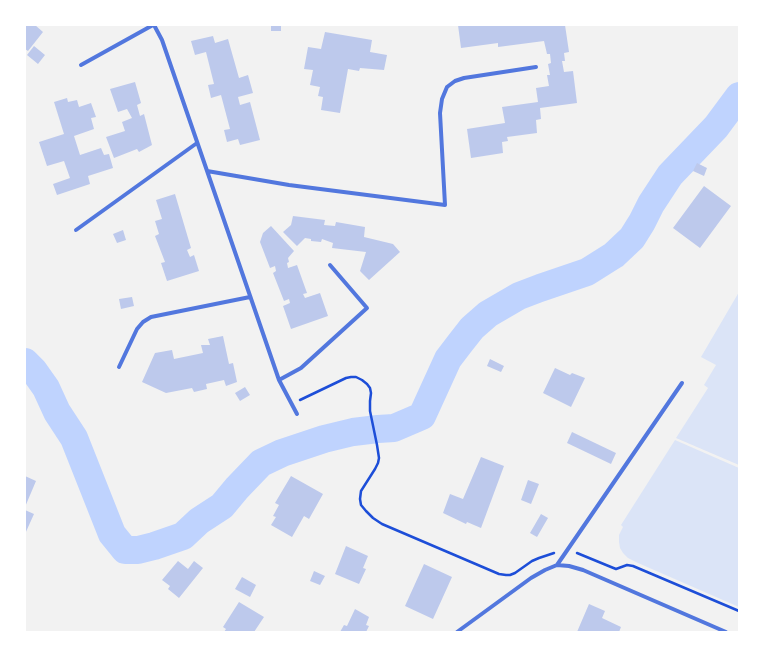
<!DOCTYPE html>
<html>
<head>
<meta charset="utf-8">
<style>
  body { margin:0 }
  #map { position:relative; width:764px; height:657px; overflow:hidden; background:#f2f2f2; font-family:"Golos Text",sans-serif }
  canvas { display:block }
  .frame { position:absolute; inset:0; border:26px solid #fff; pointer-events:none }
</style>
</head>
<body>
<div id="map">
<canvas width="764" height="657"></canvas>
<div class="frame"></div>
</div>
<script>
const ctx = document.querySelector('canvas').getContext('2d');
ctx.lineJoin = 'round';
function fill(path, color) { ctx.fillStyle = color; ctx.fill(path, 'evenodd'); }
const shape = rows => new Path2D(rows.map(r => 'M' + r).join(''));
function stroke(path, color, width, dash) { ctx.strokeStyle = color; ctx.lineWidth = width; ctx.lineCap = dash ? 'butt' : 'round'; ctx.setLineDash(dash || []); ctx.stroke(path); }
const green = shape([
  [739,292,739,465,676,438,708,388,704,385,716,365,701,357],
  [675,440,739,468,739,607,638,563,628,558,623,553,620,548,619,542,619,535,623,527,621,525]
]);
const river = shape([
  [25,362,34,371,46,388,57,412,74,438,112,534,125,550,138,550,154,546,183,536,199,521,222,506,237,488,261,463,282,453,324,439,353,432,378,429,394,428,422,416,448,359,461,342,472,328,488,314,519,296,540,288,587,272,614,255,632,238,642,222,651,204,670,175,716,127,739,96]
]);
const building = shape([
  [25,25,35,25,43,32,28,51,25,49],
  [271,25,281,25,281,31,271,31],
  [458,25,565,25,569,52,564,53,565,61,562,61,564,72,573,71,577,103,540,108,541,119,536,120,537,133,507,137,508,141,502,142,503,153,471,158,467,129,505,123,502,107,538,102,536,88,549,86,547,75,550,75,548,64,551,63,550,54,547,54,544,41,498,47,498,43,461,48],
  [325,32,372,40,370,52,387,55,384,70,360,68,359,71,348,69,340,113,321,110,323,97,318,96,320,87,310,85,313,70,304,69,308,47,321,49],
  [213,36,215,43,228,39,239,78,248,75,253,93,238,97,240,105,250,102,260,140,240,145,238,139,227,142,224,130,230,129,221,95,211,98,208,85,214,84,206,52,195,55,191,41],
  [34,46,45,55,38,64,27,55],
  [135,82,141,103,137,105,140,116,144,114,152,145,139,152,137,149,114,158,106,137,125,131,122,122,132,118,127,109,118,112,110,89],
  [67,98,68,102,77,100,79,107,91,103,96,117,91,118,94,129,74,136,80,155,101,148,104,155,109,154,113,168,88,176,90,184,57,195,53,184,70,178,64,161,47,166,39,142,64,134,54,102],
  [697,163,707,168,704,176,693,171],
  [704,186,731,206,700,248,673,228],
  [175,194,191,248,187,250,190,257,194,255,199,271,167,281,161,263,165,262,155,236,159,234,155,221,162,219,156,200],
  [293,216,325,220,324,225,335,226,336,222,365,227,364,237,393,244,400,252,369,280,360,271,366,252,332,248,333,243,322,239,321,242,311,241,311,239,305,238,297,246,283,232,291,225],
  [271,226,294,251,288,258,289,262,287,263,288,268,297,265,307,293,303,294,305,298,320,293,328,316,291,329,283,306,290,303,289,299,284,301,273,273,276,271,275,266,270,268,260,242,263,233],
  [123,230,126,240,117,243,113,234],
  [132,297,134,306,121,309,119,299],
  [223,336,229,364,233,363,237,382,226,386,224,380,206,384,207,389,194,392,192,388,166,393,142,382,155,353,172,350,174,359,203,353,201,345,210,345,208,339],
  [490,359,504,366,501,372,487,366],
  [555,368,570,375,572,373,585,378,571,407,543,393],
  [245,387,250,395,240,401,235,393],
  [572,432,616,453,611,464,567,443],
  [481,457,504,466,481,528,467,522,466,524,443,513,450,494,463,499],
  [25,476,36,481,25,507],
  [291,476,323,494,309,519,304,516,292,537,271,525,276,517,273,516,279,505,275,503],
  [528,480,539,484,531,504,521,500],
  [25,510,34,514,25,534],
  [541,514,548,518,537,537,530,533],
  [346,546,368,556,363,568,366,569,359,584,335,574],
  [178,561,188,569,194,561,203,568,179,598,168,589,170,586,162,580],
  [424,564,452,577,433,619,405,606],
  [314,571,325,576,320,585,310,581],
  [242,577,256,585,250,597,235,589],
  [239,602,264,617,254,632,249,631,249,632,224,632,226,629,223,627],
  [589,604,605,611,602,618,621,627,619,632,577,632],
  [355,609,369,617,366,625,369,626,366,632,340,632,344,625,347,626]
]);
const path = shape([
  [300,400,346,378,351,377,356,377,362,380,367,384,370,388,371,393,370,401,370,411,377,445,379,458,378,463,375,469,361,491,360,499,361,505,366,511,373,518,382,524,499,574,506,575,510,575,515,573,532,561,539,558,554,553],
  [577,553,611,567,616,569,627,565,633,566,739,611]
]);
const minor = shape([
  [154,25,162,40,279,380,301,368,367,308,330,265],
  [81,65,153,25],
  [207,171,289,185,445,205,440,113,442,99,447,87,455,81,464,78,536,67],
  [76,230,197,143],
  [119,367,137,329,143,322,151,317,250,297],
  [279,380,297,414],
  [557,565,569,566,583,570,726,632],
  [457,632,531,578,545,570,557,565,682,383]
]);
fill(green, '#dbe4f7');
stroke(river, '#bfd3fe', 28);
fill(building, '#bdc9ec');
stroke(path, '#1d4ed8', 2.5);
stroke(minor, '#5277de', 4);
</script>
</body>
</html>
